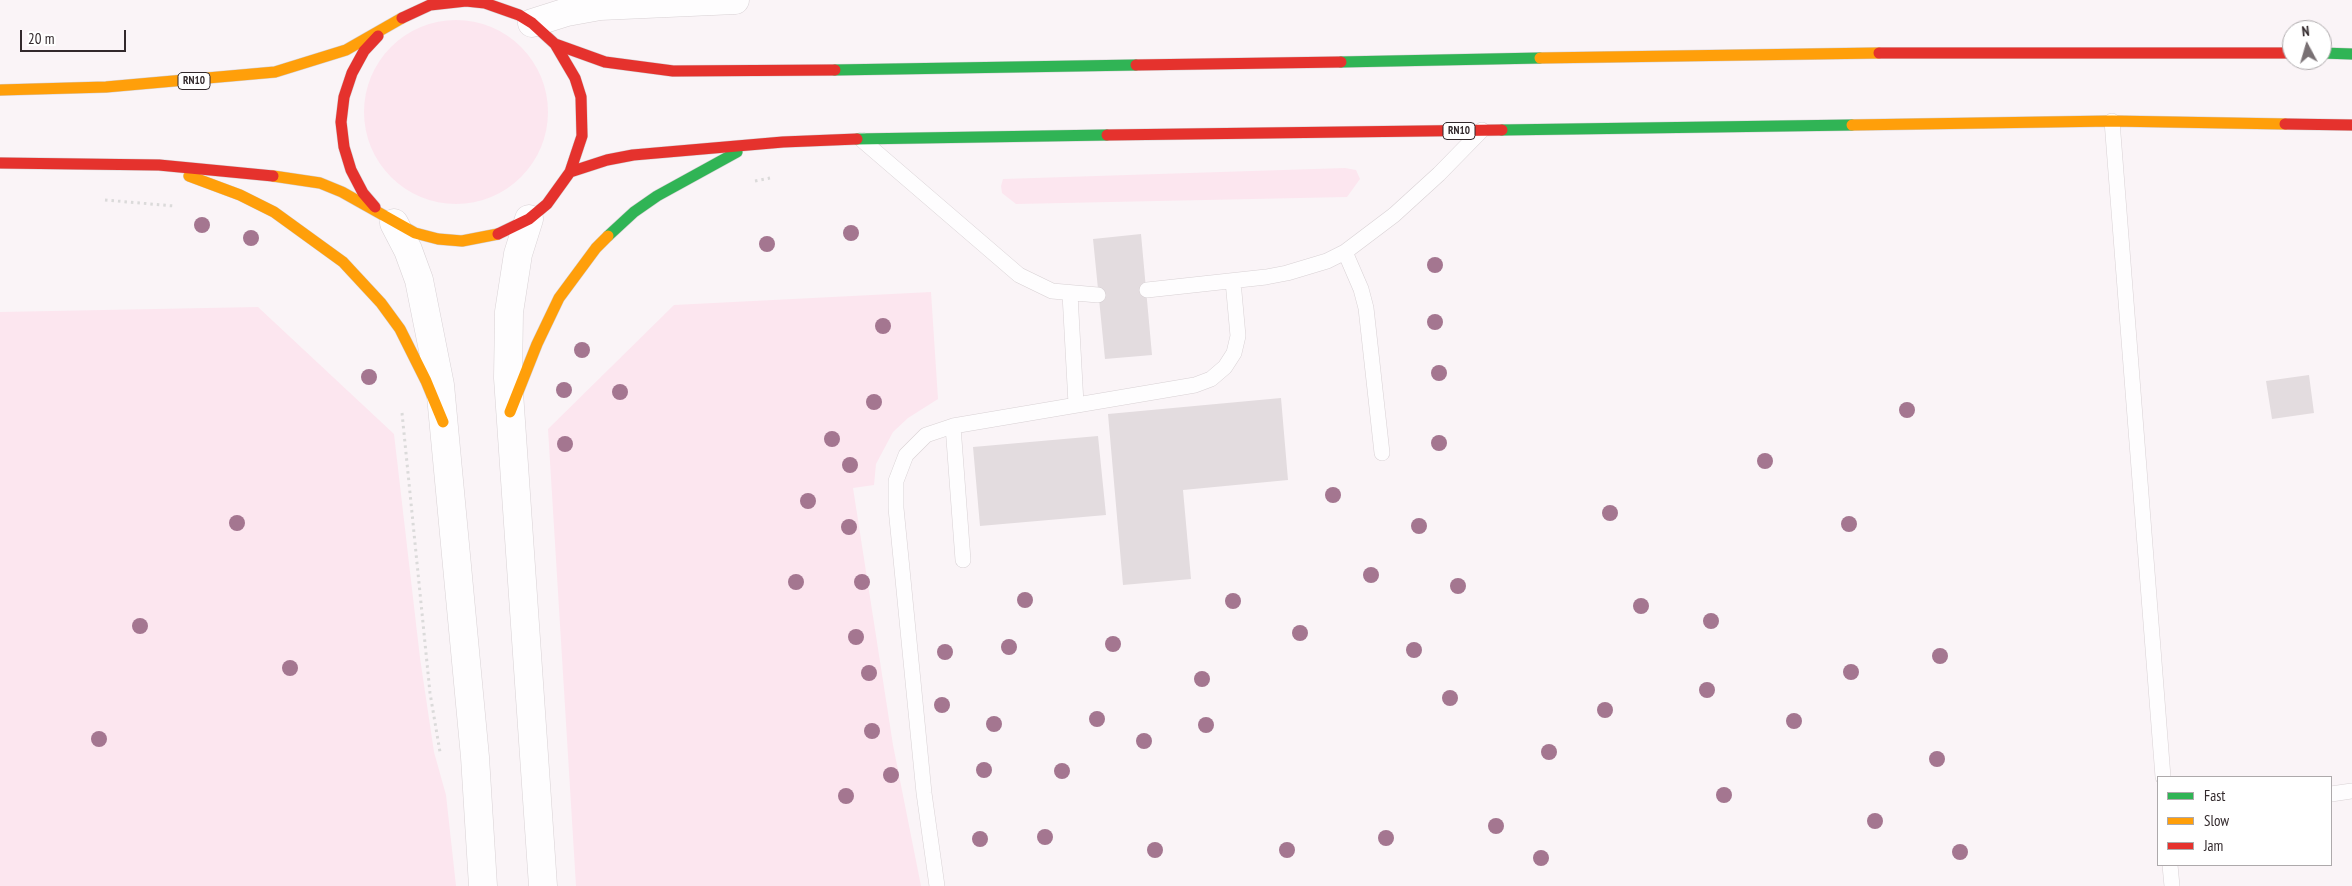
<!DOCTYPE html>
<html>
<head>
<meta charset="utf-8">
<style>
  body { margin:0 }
  #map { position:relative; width:2352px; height:886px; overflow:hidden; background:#faf4f7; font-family:"PT Sans Narrow",sans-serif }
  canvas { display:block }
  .legend { position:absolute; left:2157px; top:776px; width:175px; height:90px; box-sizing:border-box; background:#fff; border:1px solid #ada9ab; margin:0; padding:6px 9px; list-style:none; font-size:15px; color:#32292c }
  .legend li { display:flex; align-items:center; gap:10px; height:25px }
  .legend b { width:25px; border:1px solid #ada9ab }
  .north { position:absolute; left:2282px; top:20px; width:50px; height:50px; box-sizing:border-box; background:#fff; border:1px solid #ada9ab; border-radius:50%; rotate:354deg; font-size:14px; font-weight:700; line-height:20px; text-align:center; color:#32292c }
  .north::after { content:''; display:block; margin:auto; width:18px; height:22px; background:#787073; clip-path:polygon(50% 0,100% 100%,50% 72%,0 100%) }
  .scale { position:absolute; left:20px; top:30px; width:106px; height:22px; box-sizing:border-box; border:2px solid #32292c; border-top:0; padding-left:6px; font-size:15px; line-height:18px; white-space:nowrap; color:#32292c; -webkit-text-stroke:4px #fff; paint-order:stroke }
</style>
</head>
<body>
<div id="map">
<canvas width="2352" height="886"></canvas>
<ul class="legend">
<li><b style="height:6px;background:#30b455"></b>Fast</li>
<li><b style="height:6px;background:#ff9f0a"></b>Slow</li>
<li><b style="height:6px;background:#e5322d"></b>Jam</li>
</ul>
<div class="north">N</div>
<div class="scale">20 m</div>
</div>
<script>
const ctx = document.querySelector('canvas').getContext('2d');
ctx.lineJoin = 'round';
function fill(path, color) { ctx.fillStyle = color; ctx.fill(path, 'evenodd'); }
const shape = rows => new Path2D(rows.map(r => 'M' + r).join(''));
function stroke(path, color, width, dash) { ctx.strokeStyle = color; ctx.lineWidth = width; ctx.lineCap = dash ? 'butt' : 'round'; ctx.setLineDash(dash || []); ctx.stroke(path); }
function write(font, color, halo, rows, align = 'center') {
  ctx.font = font + ' "PT Sans Narrow",sans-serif'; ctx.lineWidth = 5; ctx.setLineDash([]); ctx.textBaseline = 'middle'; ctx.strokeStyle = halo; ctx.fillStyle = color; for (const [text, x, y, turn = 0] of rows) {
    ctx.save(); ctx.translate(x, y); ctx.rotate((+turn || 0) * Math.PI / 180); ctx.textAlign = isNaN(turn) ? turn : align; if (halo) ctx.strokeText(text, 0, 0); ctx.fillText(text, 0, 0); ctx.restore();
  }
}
const green = shape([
  '364 112a92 92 0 1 1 184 0a92 92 0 1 1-184 0Z',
  [1345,168,1356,170,1360,179,1347,197,1016,204,1002,193,1001,186,1003,179],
  [931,292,938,399,908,418,893,432,876,464,874,485,853,488,893,745,921,886,576,886,548,429,674,305],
  [258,307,394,434,420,658,434,752,446,795,456,886,0,886,0,312]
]);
const building = shape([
  [1141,234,1152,355,1105,359,1093,239],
  [2309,375,2314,413,2272,419,2266,381],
  [1281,398,1288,480,1183,490,1191,579,1123,585,1108,414],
  [1098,436,1106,515,980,526,973,447]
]);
const path = shape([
  [755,181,770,178],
  [105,200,174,206],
  [402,413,430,693,440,752]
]);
const lane = shape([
  [2112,121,2163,777],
  [862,140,1019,275,1052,291,1098,295],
  [1345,252,1361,289,1366,308,1382,453],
  [1147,290,1266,277,1287,273,1327,261,1345,252,1394,215,1439,174,1482,130],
  [1070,294,1076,404],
  [953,426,963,560],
  [2331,794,2352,791],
  [2170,865,2172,886],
  [937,886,924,793,896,508,896,481,906,455,926,435,953,426,1195,385,1211,379,1225,367,1234,353,1238,336,1233,281]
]);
const street = shape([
  [532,23,567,12,600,6,735,0],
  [529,219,518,254,509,312,508,378,543,886],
  [394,223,408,250,419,280,440,385,475,757,483,886]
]);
const fast = shape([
  [2322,53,2352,54],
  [1341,62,1540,58],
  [835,70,1136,65],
  [1502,130,1852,125],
  [857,139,1107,135],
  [608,236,634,212,657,196,737,152]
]);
const slow = shape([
  [1540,58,1879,53],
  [0,90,106,87,275,72,346,50,402,18],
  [1852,125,2112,121,2285,124],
  [189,176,240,195,274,212,343,262,381,303,400,329,426,381,443,422],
  [273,176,320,183,342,192,415,233,438,239,462,241,498,234],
  [510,412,537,344,559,298,596,248,608,236]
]);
const jam = shape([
  [402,18,430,5,466,1,485,3,519,15,532,23,555,44,575,78,581,97,582,136,570,172,547,204,529,219,498,234],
  [555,44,605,62,673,71,835,70],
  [1879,53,2292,53],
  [1136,65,1341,62],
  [2285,124,2352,125],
  [1107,135,1502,130],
  [0,163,159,165,273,176],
  [570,172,607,160,633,155,783,142,857,139],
  [375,207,363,193,351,170,344,147,341,122,344,97,352,73,364,51,378,36]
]);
const trees = [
  [202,225],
  [851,233],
  [251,238],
  [767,244],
  [1435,265],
  [1435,322],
  [883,326],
  [582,350],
  [1439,373],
  [369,377],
  [564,390],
  [620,392],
  [874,402],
  [1907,410],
  [832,439],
  [1439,443],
  [565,444],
  [1765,461],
  [850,465],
  [1333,495],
  [808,501],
  [1610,513],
  [237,523],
  [1849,524],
  [1419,526],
  [849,527],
  [1371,575],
  [796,582],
  [862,582],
  [1458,586],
  [1025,600],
  [1233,601],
  [1641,606],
  [1711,621],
  [140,626],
  [1300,633],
  [856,637],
  [1113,644],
  [1009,647],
  [1414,650],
  [945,652],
  [1940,656],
  [290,668],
  [1851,672],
  [869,673],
  [1202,679],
  [1707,690],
  [1450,698],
  [942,705],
  [1605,710],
  [1097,719],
  [1794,721],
  [994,724],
  [1206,725],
  [872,731],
  [99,739],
  [1144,741],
  [1549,752],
  [1937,759],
  [984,770],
  [1062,771],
  [891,775],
  [1724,795],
  [846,796],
  [1875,821],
  [1496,826],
  [1045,837],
  [1386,838],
  [980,839],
  [1155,850],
  [1287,850],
  [1960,852],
  [1541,858]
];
const shields = [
  [194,81,32],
  [1459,131,32]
];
const shieldNames = [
  ["RN10",194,81],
  ["RN10",1459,131]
];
fill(green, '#fce6ef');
fill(building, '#e3dcdf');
stroke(lane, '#d8d1d4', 16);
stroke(street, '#d8d1d4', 29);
stroke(fast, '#d4d0d2', 12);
stroke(slow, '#d4d0d2', 12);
stroke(jam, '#d4d0d2', 12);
stroke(path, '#dbdada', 3, [2.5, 4]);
stroke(lane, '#fefdfe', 15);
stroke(street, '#fefdfe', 28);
stroke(fast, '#30b455', 11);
stroke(slow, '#ff9f0a', 11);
stroke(jam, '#e5322d', 11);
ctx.fillStyle = '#a47690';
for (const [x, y] of trees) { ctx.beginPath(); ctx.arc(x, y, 8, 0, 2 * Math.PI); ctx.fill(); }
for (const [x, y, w] of shields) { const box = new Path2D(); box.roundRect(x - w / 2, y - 8.5, w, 17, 4); ctx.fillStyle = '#fff'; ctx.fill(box); stroke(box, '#32292c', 1); }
write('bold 11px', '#32292c', null, shieldNames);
</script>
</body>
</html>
